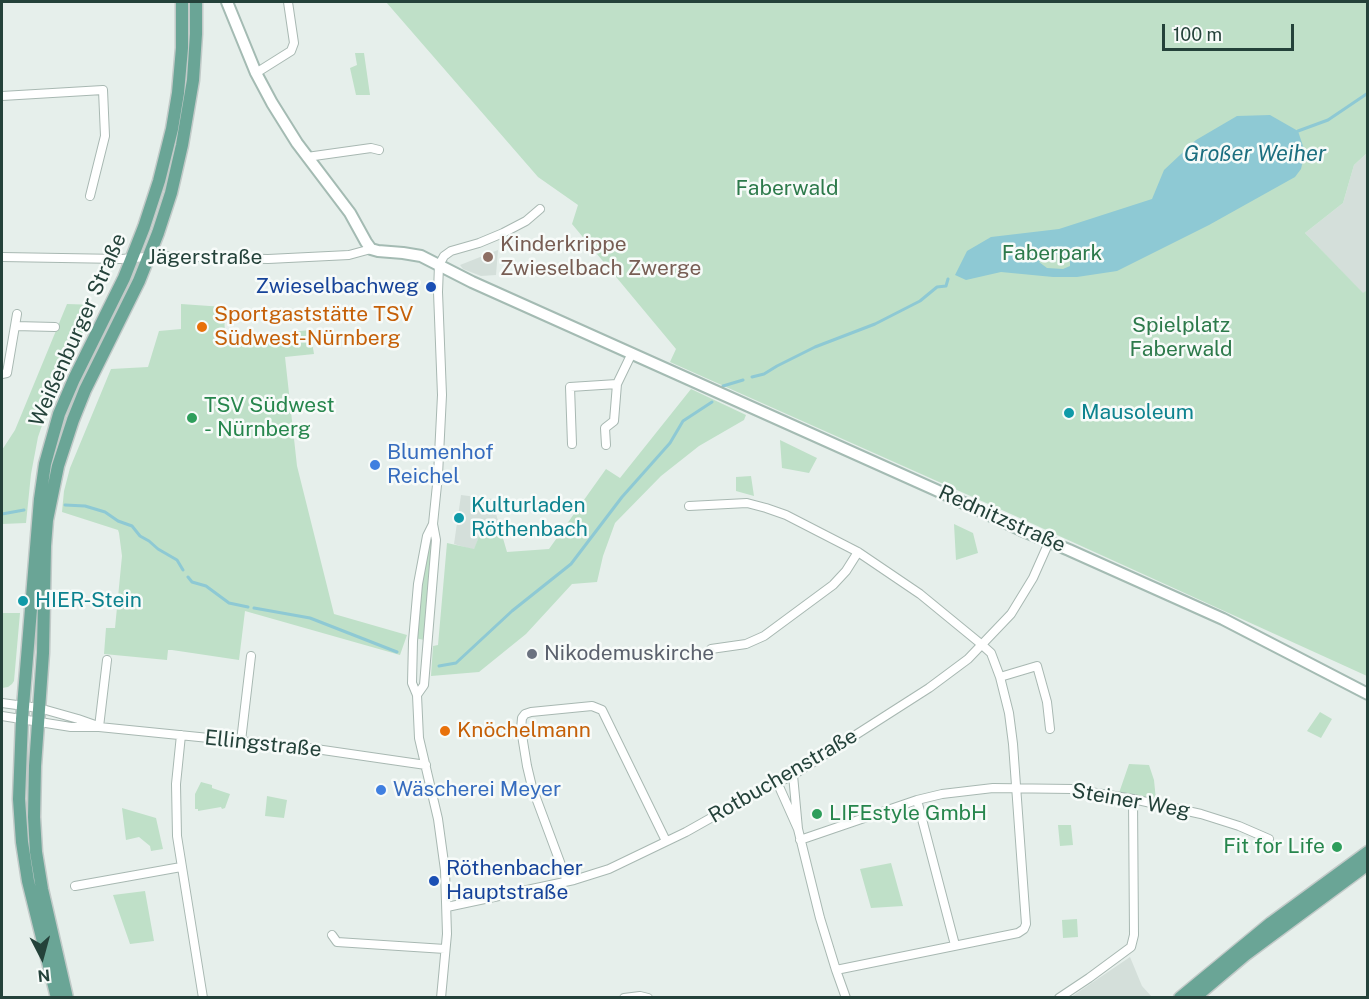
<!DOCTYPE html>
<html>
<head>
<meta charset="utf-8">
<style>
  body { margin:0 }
  #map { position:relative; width:1369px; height:999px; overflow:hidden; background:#e6efeb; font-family:"Public Sans",sans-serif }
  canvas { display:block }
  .frame { position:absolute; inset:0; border:3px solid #24423a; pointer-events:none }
  .north { position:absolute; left:12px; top:927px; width:60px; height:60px; -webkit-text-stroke:4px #f7fbf9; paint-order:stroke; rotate:174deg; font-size:16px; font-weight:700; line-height:24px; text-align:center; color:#24423a }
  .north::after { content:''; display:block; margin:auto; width:21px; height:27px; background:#24423a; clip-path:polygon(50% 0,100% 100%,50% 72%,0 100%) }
  .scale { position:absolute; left:1162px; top:24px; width:132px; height:27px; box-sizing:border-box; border:3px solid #24423a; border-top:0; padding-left:8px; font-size:18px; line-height:21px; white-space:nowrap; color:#24423a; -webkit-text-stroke:4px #f7fbf9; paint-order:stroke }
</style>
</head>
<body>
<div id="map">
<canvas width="1369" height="999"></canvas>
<div class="frame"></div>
<div class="north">N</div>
<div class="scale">100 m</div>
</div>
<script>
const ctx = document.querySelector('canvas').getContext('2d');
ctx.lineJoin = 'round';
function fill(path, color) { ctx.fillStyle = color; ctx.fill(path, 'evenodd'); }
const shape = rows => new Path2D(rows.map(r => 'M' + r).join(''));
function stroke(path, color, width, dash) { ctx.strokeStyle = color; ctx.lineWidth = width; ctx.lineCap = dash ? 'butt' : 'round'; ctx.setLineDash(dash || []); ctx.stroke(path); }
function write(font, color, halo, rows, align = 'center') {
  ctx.font = font + ' "Public Sans",sans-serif'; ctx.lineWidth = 5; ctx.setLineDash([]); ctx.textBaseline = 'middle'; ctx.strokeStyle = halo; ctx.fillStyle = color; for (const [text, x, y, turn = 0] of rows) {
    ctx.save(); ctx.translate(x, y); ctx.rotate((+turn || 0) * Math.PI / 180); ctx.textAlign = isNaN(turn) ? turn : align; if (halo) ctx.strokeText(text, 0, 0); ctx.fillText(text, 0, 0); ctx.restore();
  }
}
const built = shape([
  [1367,153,1367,290,1363,294,1305,233,1343,203,1354,165],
  [498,250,496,275,481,276,463,269,460,265],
  [461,495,492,499,500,528,482,529,474,550,454,544],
  [1130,957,1142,986,1152,997,1071,997]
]);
const green = shape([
  [386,2,1367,2,1367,153,1354,165,1343,203,1305,233,1363,293,1367,290,1367,676,1022,519,670,362,676,349,572,224,578,205,538,177],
  [355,53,364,53,370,95,356,95,350,68,357,65],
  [67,304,97,305,58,384,47,411,38,437,31,474,26,523,2,524,2,450,15,430],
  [181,304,224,307,225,339,310,330,314,354,285,357,297,466,334,614,407,635,400,655,245,611,239,660,172,650,168,650,167,660,104,654,106,628,115,628,122,556,119,533,118,530,62,512,64,491,70,468,111,369,148,367,159,331,181,329],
  [691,389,746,415,744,420,699,446,661,476,615,523,603,556,597,582,572,584,526,634,479,672,431,676,433,646,438,645,447,543,474,549,482,529,500,528,507,552,549,549,606,469,620,478],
  [780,440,817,458,809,473,782,468],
  [751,476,754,496,736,491,736,477],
  [954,524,973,533,978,553,956,560],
  [430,536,432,538,424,640,415,638,429,537],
  [2,613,20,613,14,681,12,684,8,687,2,688],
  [1320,712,1332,719,1321,738,1307,731],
  [1129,764,1149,765,1154,780,1156,800,1119,793],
  [201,782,212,785,212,788,230,794,225,808,222,809,221,807,198,811,198,809,195,809,195,794],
  [267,796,287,800,284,818,265,816],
  [122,808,156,818,163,849,151,851,150,846,139,837,126,840],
  [1058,825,1071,825,1073,845,1060,846],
  [891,863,903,906,871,908,860,869],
  [145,891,154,941,130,944,113,895],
  [1077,919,1078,937,1063,938,1062,920]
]);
const water = shape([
  [1270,115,1298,131,1305,152,1301,169,1295,177,1209,225,1117,271,1077,277,1053,277,1001,272,966,280,955,275,967,251,991,237,1059,229,1152,199,1164,170,1196,140,1237,116],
  [1058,254,1070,260,1070,266,1063,269,1047,268,1039,262,1048,256]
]);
const stream = shape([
  [1298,131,1328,120,1368,93],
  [752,377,764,374,777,366,815,347,875,324,920,301,937,287,946,286,948,279],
  [723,386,743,380],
  [65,505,85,506,105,512,118,521,132,526,140,536,149,541,158,549,177,560,183,570],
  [2,514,24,510],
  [188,577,192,582,206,586,229,603,248,607],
  [254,608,310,618,397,652],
  [439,666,456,663,512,611,571,564,622,497,670,443,683,421,712,402]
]);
const minor = shape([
  [256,73,291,51,294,43,288,2],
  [2,96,103,90,105,136,90,196],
  [307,157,371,148,379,150],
  [2,257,121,259,158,256,268,259,349,255,371,249],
  [15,326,55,327],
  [2,374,7,373,17,314],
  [572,444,570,387,617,384],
  [606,445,605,428,614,421,617,384,632,353],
  [689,506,747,503,766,508,786,515,858,552,920,594,981,644,991,653,1000,677,1009,713,1013,744,1026,924,1024,929,1018,933,836,970],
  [433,524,427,536,418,584,413,641,412,683,417,695,419,738,438,819,445,870,447,934,441,998],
  [711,649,746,644,764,636,833,585,846,571,858,552],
  [1000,677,1037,666,1047,702,1050,729],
  [417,695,424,685,436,540,433,524,438,475,442,395,438,292,439,265,444,256,451,251,479,243,503,233,526,221,540,209],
  [2,703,39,708,78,719,95,725],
  [2,716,71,727,99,727,309,748,426,765],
  [99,727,107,660],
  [181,735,176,784,177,836,203,998],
  [241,741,251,656],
  [777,782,798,829,793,775],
  [917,800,955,945],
  [798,829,820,918,836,970,846,998],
  [800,840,917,800,942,794,993,788,1072,789,1133,799,1201,814,1239,826,1269,839],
  [567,881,532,787,527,766,521,729,522,718,525,714,531,712,592,706,602,710,666,841],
  [75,886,181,867],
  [447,907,574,880,609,869,686,832,741,801,793,775,929,688,968,659,1011,614,1033,578,1049,542],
  [332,935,337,942,445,949],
  [624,998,640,996,648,998],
  [1059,998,1089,978,1131,947,1134,935,1133,799]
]);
const secondary = shape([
  [227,2,256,73,272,103,297,143,350,213,366,242,371,249,378,251,403,253,421,256,472,282,936,490,1021,530,1069,550,1223,619,1368,694]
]);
const primary = shape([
  [57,998,28,881,22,842,19,799,22,719,40,499,45,464,59,414,74,379,124,278,144,227,159,181,172,129,178,93,182,48,182,2],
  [67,998,42,889,36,852,34,817,35,766,43,653,45,546,47,520,58,466,73,420,85,390,139,281,158,233,171,193,182,145,193,80,196,34,196,2],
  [1180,998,1271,923,1368,852],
  [1194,998,1245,955,1368,864]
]);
const markers = [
  [488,257,6,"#8d6e63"],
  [431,287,6,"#1a4fb4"],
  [202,327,6,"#e8710a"],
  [1069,413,6,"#0f9aa8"],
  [192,418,6,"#2e9e5b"],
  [375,465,6,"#3f7fe0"],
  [459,518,6,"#0f9aa8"],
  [23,601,6,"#0f9aa8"],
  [532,654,6,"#6b7280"],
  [445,731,6,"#e8710a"],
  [381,790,6,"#3f7fe0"],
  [817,814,6,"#2e9e5b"],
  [1337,847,6,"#2e9e5b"],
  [434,881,6,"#1a4fb4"]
];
const parkNames = [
  ["Faberwald",787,189],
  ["Faberpark",1052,254],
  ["Spielplatz",1181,326],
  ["Faberwald",1181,350]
];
const educationNames = [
  ["Kinderkrippe",500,245],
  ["Zwieselbach Zwerge",500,269]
];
const streetNames = [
  ["Jägerstraße",205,258],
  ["Weißenburger Straße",78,330,-66],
  ["Rednitzstraße",1002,519,24],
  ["Ellingstraße",263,744,6],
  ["Rotbuchenstraße",783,776,-30],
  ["Steiner Weg",1131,801,10]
];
const transitNames = [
  ["Zwieselbachweg",419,287],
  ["Röthenbacher",446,869,"left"],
  ["Hauptstraße",446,893,"left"]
];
const foodNames = [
  ["Sportgaststätte TSV",214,315],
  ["Südwest-Nürnberg",214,339],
  ["Knöchelmann",457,731]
];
const leisureNames = [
  ["TSV Südwest",204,406],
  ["- Nürnberg",204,430],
  ["LIFEstyle GmbH",829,814],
  ["Fit for Life",1325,847,"right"]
];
const cultureNames = [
  ["Mausoleum",1081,413],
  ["Kulturladen",471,506],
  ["Röthenbach",471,530],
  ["HIER-Stein",35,601]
];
const shopNames = [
  ["Blumenhof",387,453],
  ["Reichel",387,477],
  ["Wäscherei Meyer",393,790]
];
const worshipNames = [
  ["Nikodemuskirche",544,654]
];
const waterNames = [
  ["Großer Weiher",1255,154]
];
fill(built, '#d4dfda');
fill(green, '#bfe0c8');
fill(water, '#8ec9d4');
stroke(stream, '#8ec9d4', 3);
stroke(minor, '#a8b8b2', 10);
stroke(secondary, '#a4bbb3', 14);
stroke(primary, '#c2cac8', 15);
stroke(minor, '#fff', 8);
stroke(secondary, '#fff', 10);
stroke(primary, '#6aa596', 12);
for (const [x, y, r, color] of markers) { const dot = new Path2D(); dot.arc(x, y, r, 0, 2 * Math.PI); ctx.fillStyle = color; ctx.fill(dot); stroke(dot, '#f7fbf9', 2); }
write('21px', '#2d7a4b', '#f7fbf9', parkNames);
write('21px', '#785e54', '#f7fbf9', educationNames, 'left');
write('21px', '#24423a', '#f7fbf9', streetNames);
write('21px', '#164399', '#f7fbf9', transitNames, 'right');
write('21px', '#c56008', '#f7fbf9', foodNames, 'left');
write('21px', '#27864d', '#f7fbf9', leisureNames, 'left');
write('21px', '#0d838f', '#f7fbf9', cultureNames, 'left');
write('21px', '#366cbe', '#f7fbf9', shopNames, 'left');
write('21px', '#5b616d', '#f7fbf9', worshipNames, 'left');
write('italic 22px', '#1c6f80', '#f7fbf9', waterNames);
</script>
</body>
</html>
